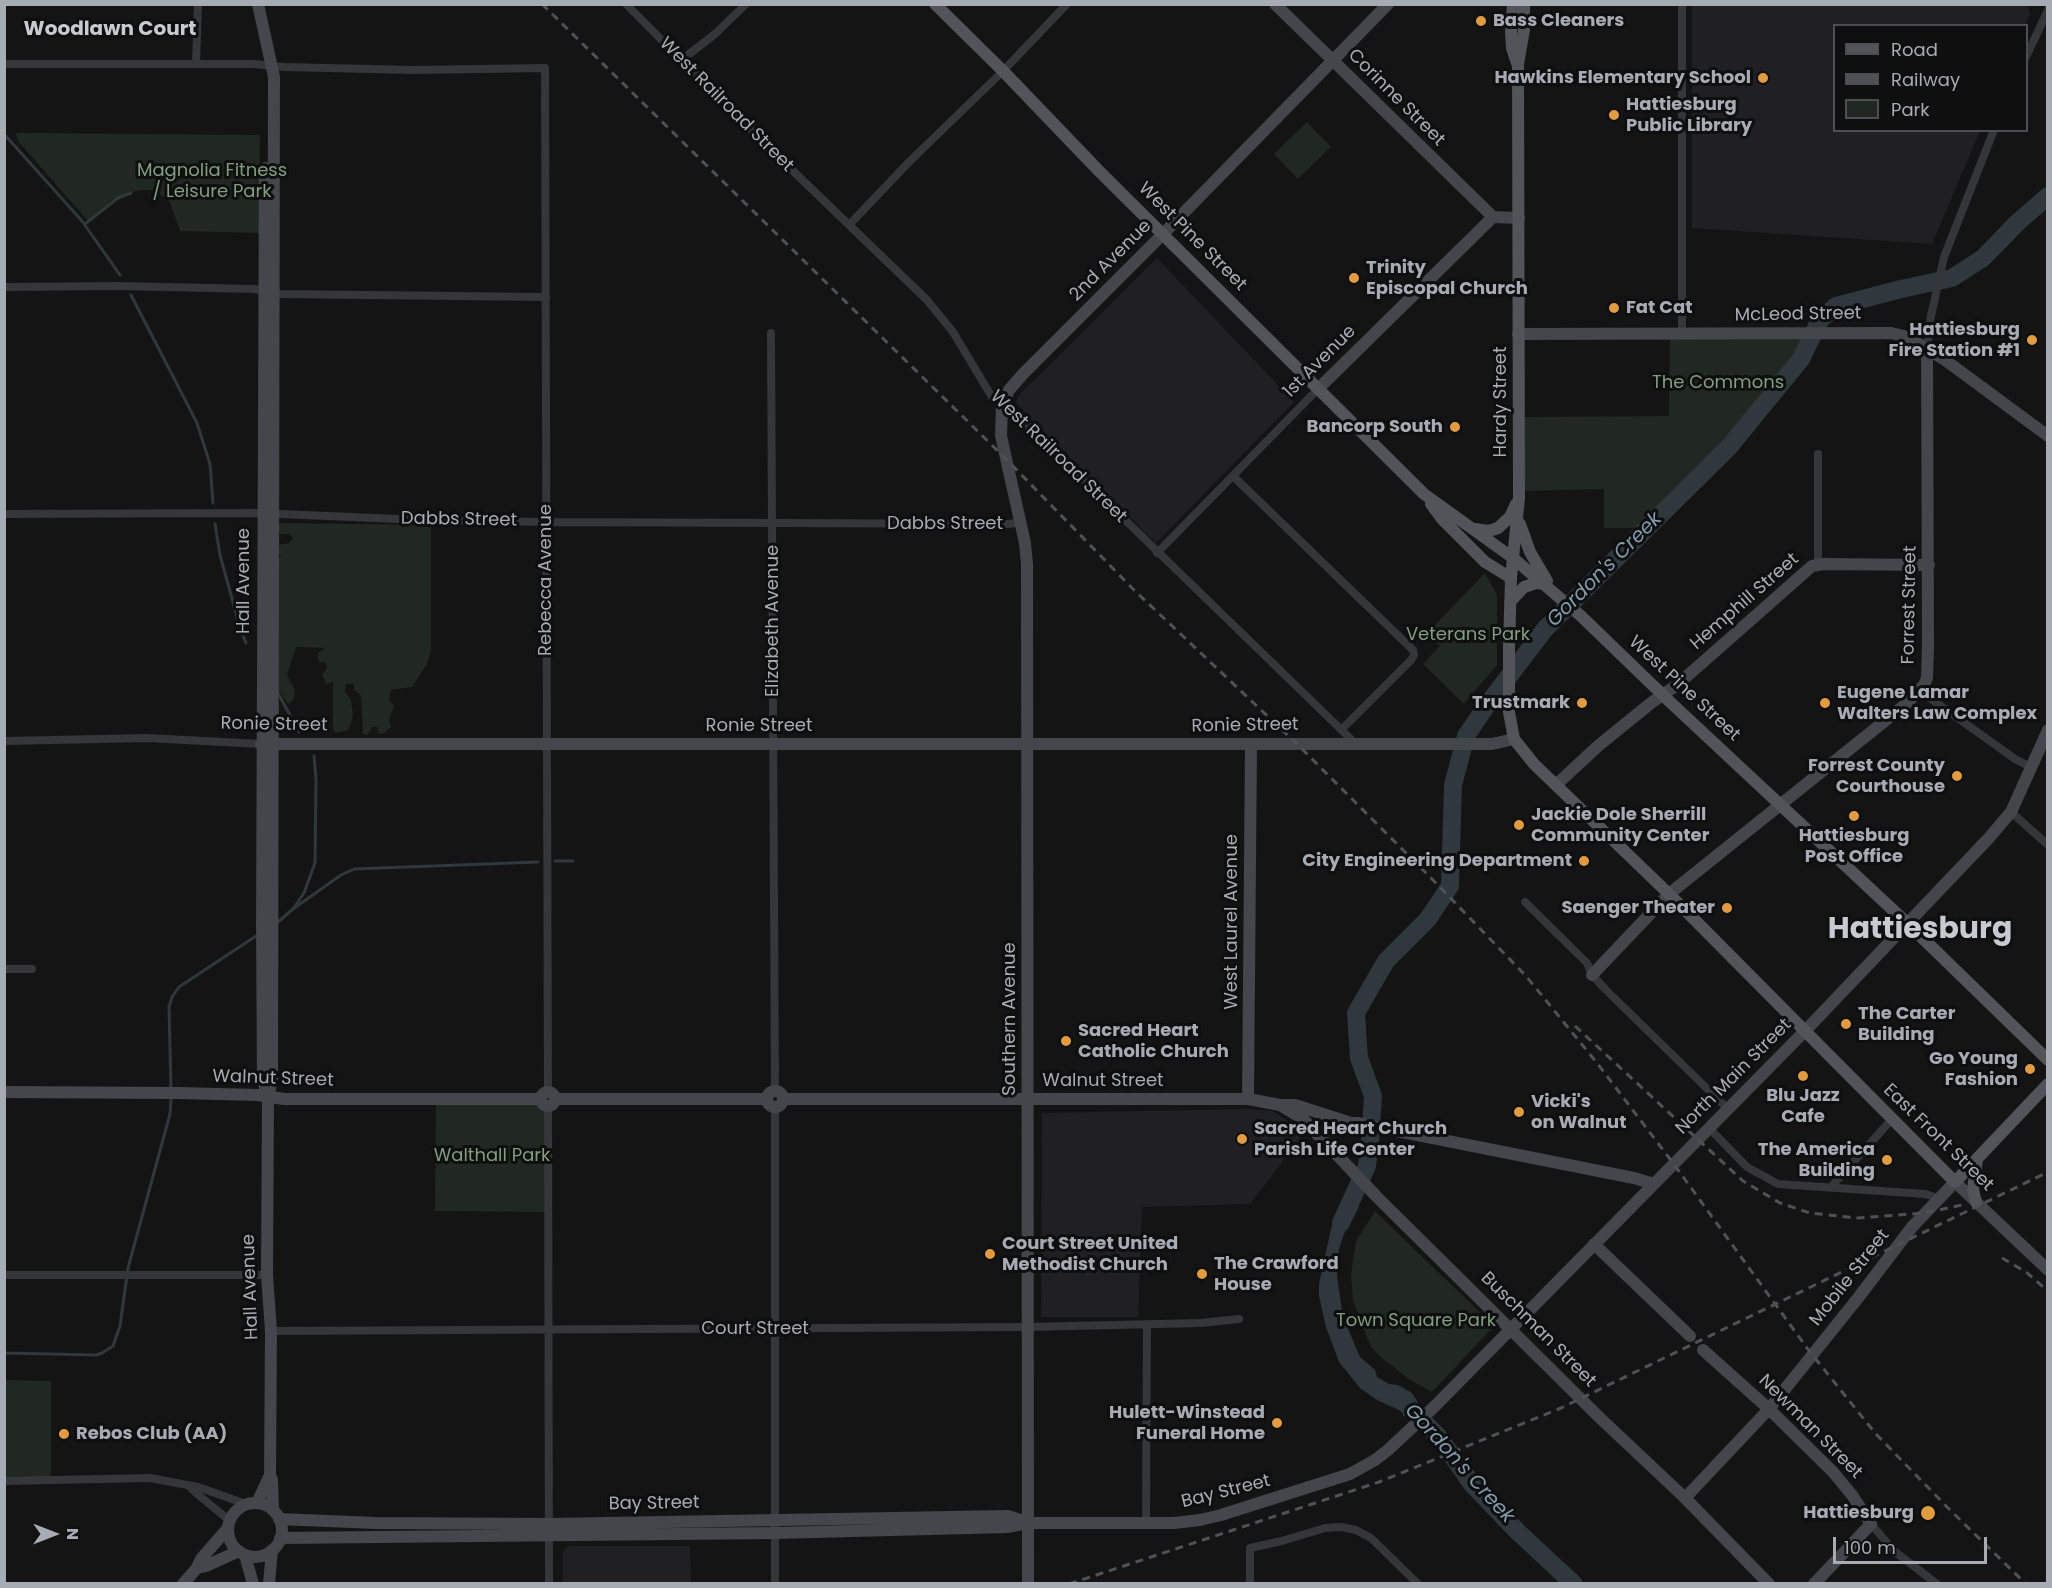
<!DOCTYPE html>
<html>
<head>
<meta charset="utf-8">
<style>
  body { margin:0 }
  #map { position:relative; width:2052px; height:1588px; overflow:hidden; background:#141415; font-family:Poppins,sans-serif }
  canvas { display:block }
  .frame { position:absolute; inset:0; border:6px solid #a7acb4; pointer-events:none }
  .legend { position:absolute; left:1833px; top:24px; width:195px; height:108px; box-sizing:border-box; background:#0f0f10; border:2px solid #4c4e52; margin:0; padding:8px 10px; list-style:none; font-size:18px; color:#a7acb4 }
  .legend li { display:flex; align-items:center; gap:12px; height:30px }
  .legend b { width:30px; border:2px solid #4c4e52 }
  .north { position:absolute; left:24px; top:1504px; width:60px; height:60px; -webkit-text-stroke:4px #0f0f10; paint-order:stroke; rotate:90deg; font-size:16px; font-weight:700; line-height:24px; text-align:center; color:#a7acb4 }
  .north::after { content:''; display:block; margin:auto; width:21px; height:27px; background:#a7acb4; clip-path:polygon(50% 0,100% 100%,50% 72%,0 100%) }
  .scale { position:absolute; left:1833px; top:1537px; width:154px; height:27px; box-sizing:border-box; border:3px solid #a7acb4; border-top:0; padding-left:8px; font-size:18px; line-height:21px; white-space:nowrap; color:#a7acb4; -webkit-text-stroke:4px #0f0f10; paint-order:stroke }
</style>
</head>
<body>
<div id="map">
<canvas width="2052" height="1588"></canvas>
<div class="frame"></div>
<ul class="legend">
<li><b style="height:8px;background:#515459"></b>Road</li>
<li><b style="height:8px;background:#4e5155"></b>Railway</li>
<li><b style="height:16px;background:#202821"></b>Park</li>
</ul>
<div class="north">N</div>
<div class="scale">100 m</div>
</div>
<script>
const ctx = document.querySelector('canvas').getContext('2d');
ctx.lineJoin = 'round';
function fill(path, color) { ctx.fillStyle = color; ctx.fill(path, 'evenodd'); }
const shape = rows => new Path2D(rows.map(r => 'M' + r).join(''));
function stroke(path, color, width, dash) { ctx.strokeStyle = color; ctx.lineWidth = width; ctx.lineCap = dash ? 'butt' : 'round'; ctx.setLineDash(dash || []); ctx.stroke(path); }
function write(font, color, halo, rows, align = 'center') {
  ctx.font = font + ' Poppins,sans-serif'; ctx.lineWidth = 6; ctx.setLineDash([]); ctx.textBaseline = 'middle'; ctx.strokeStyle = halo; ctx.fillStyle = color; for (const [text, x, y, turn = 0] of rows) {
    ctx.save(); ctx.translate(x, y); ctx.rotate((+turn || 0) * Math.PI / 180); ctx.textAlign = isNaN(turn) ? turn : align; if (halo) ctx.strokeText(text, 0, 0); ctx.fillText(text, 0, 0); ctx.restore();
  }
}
const built = shape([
  [1692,5,2028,5,2030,14,2025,25,1834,26,1834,130,1980,131,1932,244,1692,228],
  [1157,258,1294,402,1156,543,1028,416,1016,402,1021,393],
  [1248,1109,1273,1111,1305,1132,1250,1204,1142,1207,1138,1317,1041,1317,1042,1113],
  [569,1546,690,1546,691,1583,563,1583,563,1552]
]);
const green = shape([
  [1307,122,1331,147,1298,179,1274,154],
  [16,133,260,135,259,233,180,231,170,202,161,195,153,190,142,190,127,193,113,200,88,221,18,141],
  [1814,332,1801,359,1729,447,1649,528,1604,528,1604,489,1519,491,1519,417,1669,416,1670,335],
  [278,523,431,525,431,651,427,664,412,687,391,690,389,700,394,706,389,719,391,727,385,733,379,734,377,727,373,727,367,735,363,734,361,695,354,690,354,684,346,684,345,692,351,700,353,716,351,723,348,730,335,733,333,730,333,682,326,684,322,674,327,669,325,662,320,663,318,659,318,653,325,648,296,647,287,675,295,690,294,699,288,704,274,683,276,562,281,556,275,550,277,545,289,543,293,538,289,534,280,534,275,527],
  [1485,573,1497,595,1497,665,1464,704,1423,664,1440,646,1427,633],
  [436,1100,541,1102,545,1106,547,1212,435,1211],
  [1375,1211,1494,1326,1432,1392,1409,1379,1383,1359,1371,1347,1353,1301,1351,1274,1356,1241],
  [5,1380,51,1381,51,1480,5,1481]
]);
const water = shape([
  [1346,1196,1359,1207,1344,1234,1339,1249,1337,1276,1343,1317,1360,1357,1375,1370,1377,1377,1389,1384,1398,1385,1412,1393,1419,1404,1408,1417,1403,1416,1403,1412,1377,1400,1360,1388,1339,1362,1326,1327,1319,1296,1319,1284,1331,1229,1339,1208]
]);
const stream = shape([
  [4,134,82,221,120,275],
  [85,224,118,198,131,193],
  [131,295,197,423,210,464,213,503],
  [215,524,220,555,240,628,246,643],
  [278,693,299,732],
  [555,861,573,861],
  [293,909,341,875,354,869,538,862],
  [277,923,293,909,304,893,315,863,316,779,314,756],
  [171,1091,169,1007,172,997,179,987,256,936],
  [4,1353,96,1355,102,1353,113,1346,120,1326,128,1268,170,1114,171,1098]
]);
const river = shape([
  [1341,1223,1367,1166,1370,1141,1373,1096,1359,1058,1356,1013,1386,961,1428,919,1450,886,1453,785,1466,736,1487,705,1545,629,1729,447,1801,359,1820,320,1836,306,1901,289,1952,278,1983,258,2018,222,2048,196],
  [1395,1398,1403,1401,1439,1437,1472,1484,1518,1532,1574,1584]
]);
const street = shape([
  [626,4,764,143,927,300,953,332,992,397,1023,421,1355,743],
  [1682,4,1682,334],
  [2026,57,2048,10],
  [680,61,715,34,746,4],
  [4,64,254,64,283,67,414,70,545,68,548,1092],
  [196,64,198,4],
  [849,225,909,162,1003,71,1067,4],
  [4,287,118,286,255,289,279,294,546,297],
  [771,333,775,1090],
  [1927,349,1931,316,1944,257,1994,130],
  [1818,454,1818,564],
  [1233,476,1413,650,1414,655,1411,660,1341,730],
  [4,514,256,513,423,520,546,522,1009,524,1021,522],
  [1157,553,1318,389],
  [1920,691,2015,759,2031,767],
  [4,741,147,738,261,744],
  [2011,812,2048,845],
  [1525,902,1587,963,1592,975,1606,990,1728,1109],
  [4,969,32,969],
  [548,1107,549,1584],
  [1709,1128,1747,1167,1778,1184,1925,1194,1938,1198],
  [1831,1187,1892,1119],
  [4,1275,267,1275],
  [271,1331,1028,1327,1201,1323,1239,1319],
  [4,1481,150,1478,198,1487,246,1504],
  [190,1487,196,1493,230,1521],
  [1146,1523,1147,1324],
  [1871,1524,1894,1551,1937,1584],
  [775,1584,775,1107],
  [1250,1584,1250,1548,1282,1541,1325,1528,1341,1527,1356,1530,1371,1538,1418,1584]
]);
const secondary = shape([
  [258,4,274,77,272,1079,268,1098,267,1275,271,1331,270,1475,272,1480,273,1510],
  [1275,4,1493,217],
  [265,168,262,925,263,1079,267,1095],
  [1518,334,1891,333,1908,337,1945,360,2048,436],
  [1318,389,1493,217,1519,218],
  [261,744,1492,744,1514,739],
  [1556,785,1598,746,1651,703,1677,685,1812,566,1824,564,1929,565],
  [1592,975,1669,894,1906,704,1924,685,1927,678,1928,646,1927,349],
  '767 1099a8 8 0 1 1 16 0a8 8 0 1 1-16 0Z',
  '541 1099a7 7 0 1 1 14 0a7 7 0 1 1-14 0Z',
  [4,1092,178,1093,258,1095,284,1099,541,1099],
  [555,1099,767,1099],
  [783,1099,1248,1099,1280,1105,1295,1105,1348,1122],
  [1248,1099,1251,745],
  [1280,1105,1302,1118,1377,1197,1599,1417,1685,1498,1769,1584],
  [1320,1137,1329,1126,1335,1123,1357,1123,1634,1178,1654,1184],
  [1594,1244,1690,1336],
  [1703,1350,1769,1409,1833,1472,1852,1495,1871,1524,1814,1584],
  [1685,1498,1769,1409,1858,1298,1912,1227,1955,1182,2048,1270],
  [257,1503,270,1475],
  '228 1530a27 27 0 1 1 54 0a27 27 0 1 1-54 0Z',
  [279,1519,376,1523,549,1524,1008,1516,1026,1522],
  [280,1538,775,1533,1009,1527,1028,1523,1174,1523,1200,1520,1221,1515,1350,1474,1375,1460,1388,1450,1434,1407,1805,1031,1988,839,2011,812,2048,730],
  [245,1555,253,1584],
  [197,1568,206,1566,239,1551],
  [183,1584,197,1568,201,1559,228,1528],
  [269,1584,272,1550],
  [1028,1584,1027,564,1025,543,1001,436,1002,406,1009,390,1023,374,1163,234,1388,4]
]);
const primary = shape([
  [935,4,1003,71,1099,171,1424,494,1513,558,1581,616,1669,701,1908,924,2048,1060],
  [1513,4,1511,32,1512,48,1517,63],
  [1524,4,1524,30,1518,64,1519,498,1511,578,1509,647,1509,712,1514,739,1534,764,1669,894,1955,1182,2048,1084],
  [1431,504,1442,519,1485,562,1511,578],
  [1520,524,1530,552,1547,581],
  [1475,529,1489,531,1498,528,1510,517,1516,504],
  [1510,602,1524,587,1536,583,1545,584],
  [1976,1202,1973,1190,1977,1159]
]);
const rail = shape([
  [542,4,1005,458,1134,590,1296,743,1430,877,1526,976,1597,1063,1673,1163,1807,1348,1875,1433,1947,1507,2026,1584],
  [1575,1026,1743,1181,1780,1203,1810,1213,1858,1218,1924,1213,1967,1204],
  [2002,1258,2026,1272,2048,1291],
  [1069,1584,1379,1482,1561,1408,2048,1172]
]);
const markers = [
  [1481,21,6,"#e19b40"],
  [1763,78,6,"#e19b40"],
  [1614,115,6,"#e19b40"],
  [1354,278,6,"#e19b40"],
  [1614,308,6,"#e19b40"],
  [2032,340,6,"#e19b40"],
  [1455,427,6,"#e19b40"],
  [1582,703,6,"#e19b40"],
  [1825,703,6,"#e19b40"],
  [1957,776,6,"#e19b40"],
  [1854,816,6,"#e19b40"],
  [1519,825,6,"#e19b40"],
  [1584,861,6,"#e19b40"],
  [1727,908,6,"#e19b40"],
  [1846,1024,6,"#e19b40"],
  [1066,1041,6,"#e19b40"],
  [2030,1069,6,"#e19b40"],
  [1803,1076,6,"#e19b40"],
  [1519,1112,6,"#e19b40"],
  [1242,1139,6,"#e19b40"],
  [1887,1160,6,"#e19b40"],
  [990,1254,6,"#e19b40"],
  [1202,1274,6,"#e19b40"],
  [1277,1423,6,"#e19b40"],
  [64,1434,6,"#e19b40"],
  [1928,1513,8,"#e19b40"]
];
const poiNames = [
  ["Bass Cleaners",1493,21],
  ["Hawkins Elementary School",1751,78,"right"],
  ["Hattiesburg",1626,105],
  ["Public Library",1626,126],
  ["Trinity",1366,268],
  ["Episcopal Church",1366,289],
  ["Fat Cat",1626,308],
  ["Hattiesburg",2020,330,"right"],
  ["Fire Station #1",2020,351,"right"],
  ["Bancorp South",1443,427,"right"],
  ["Eugene Lamar",1837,693],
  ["Walters Law Complex",1837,714],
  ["Trustmark",1570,703,"right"],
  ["Forrest County",1945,766,"right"],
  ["Courthouse",1945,787,"right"],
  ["Jackie Dole Sherrill",1531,815],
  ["Community Center",1531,836],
  ["Hattiesburg",1854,836,"center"],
  ["Post Office",1854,857,"center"],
  ["City Engineering Department",1572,861,"right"],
  ["Saenger Theater",1715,908,"right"],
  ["The Carter",1858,1014],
  ["Building",1858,1035],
  ["Sacred Heart",1078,1031],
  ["Catholic Church",1078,1052],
  ["Go Young",2018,1059,"right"],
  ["Fashion",2018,1080,"right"],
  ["Blu Jazz",1803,1096,"center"],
  ["Cafe",1803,1117,"center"],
  ["Vicki's",1531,1102],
  ["on Walnut",1531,1123],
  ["Sacred Heart Church",1254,1129],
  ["Parish Life Center",1254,1150],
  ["The America",1875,1150,"right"],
  ["Building",1875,1171,"right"],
  ["Court Street United",1002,1244],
  ["Methodist Church",1002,1265],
  ["The Crawford",1214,1264],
  ["House",1214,1285],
  ["Hulett-Winstead",1265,1413,"right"],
  ["Funeral Home",1265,1434,"right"],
  ["Rebos Club (AA)",76,1434],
  ["Hattiesburg",1914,1513,"right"]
];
const streetNames = [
  ["Corinne Street",1396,98,45],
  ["West Railroad Street",726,105,45],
  ["West Pine Street",1192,237,45],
  ["2nd Avenue",1111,261,-45],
  ["McLeod Street",1798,315,-1],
  ["1st Avenue",1320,362,-45],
  ["Hardy Street",1501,402,-90],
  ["West Railroad Street",1058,457,44],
  ["Dabbs Street",459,520,1],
  ["Dabbs Street",945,524],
  ["Rebecca Avenue",546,580,-90],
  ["Hall Avenue",244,581,-90],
  ["Hemphill Street",1745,602,-41],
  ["Forrest Street",1910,605,-89],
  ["Elizabeth Avenue",773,621,-90],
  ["West Pine Street",1684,689,43],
  ["Ronie Street",274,725,1],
  ["Ronie Street",759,726],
  ["Ronie Street",1245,726,-1],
  ["West Laurel Avenue",1232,922,-90],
  ["Southern Avenue",1010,1019,-90],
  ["North Main Street",1734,1077,-45],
  ["Walnut Street",273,1079,2],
  ["Walnut Street",1103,1081],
  ["East Front Street",1938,1138,44],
  ["Mobile Street",1850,1278,-52],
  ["Hall Avenue",251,1287,-92],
  ["Court Street",755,1329],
  ["Buschman Street",1538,1330,45],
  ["Newman Street",1810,1427,45],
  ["Bay Street",1226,1492,-14],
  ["Bay Street",654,1504,-1]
];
const parkNames = [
  ["Magnolia Fitness",212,171],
  ["/ Leisure Park",212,192],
  ["The Commons",1718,383],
  ["Veterans Park",1468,635],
  ["Walthall Park",492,1156],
  ["Town Square Park",1416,1321]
];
const neighbourhoodNames = [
  ["Woodlawn Court",110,30]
];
const waterNames = [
  ["Gordon's Creek",1605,570,-45],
  ["Gordon's Creek",1459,1464,48]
];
const townNames = [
  ["Hattiesburg",1920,930]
];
fill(built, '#202022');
fill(green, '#202821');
fill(water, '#2e383d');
stroke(stream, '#2e383d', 3);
stroke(river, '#2e383d', 18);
stroke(street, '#35363a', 8);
stroke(secondary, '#43464a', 12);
stroke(primary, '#515459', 12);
stroke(rail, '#4e5155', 3, [8, 6]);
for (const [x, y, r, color] of markers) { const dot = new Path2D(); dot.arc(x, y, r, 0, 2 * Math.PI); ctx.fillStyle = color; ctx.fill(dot); stroke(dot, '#0f0f10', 2); }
write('bold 18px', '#a7acb4', '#0f0f10', poiNames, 'left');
write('18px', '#a7acb4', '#0f0f10', streetNames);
write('18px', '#819e7f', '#0f0f10', parkNames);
write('bold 20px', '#c7cbd1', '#0f0f10', neighbourhoodNames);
write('italic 20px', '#819cad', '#0f0f10', waterNames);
write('bold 30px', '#c7cbd1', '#0f0f10', townNames);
</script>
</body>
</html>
